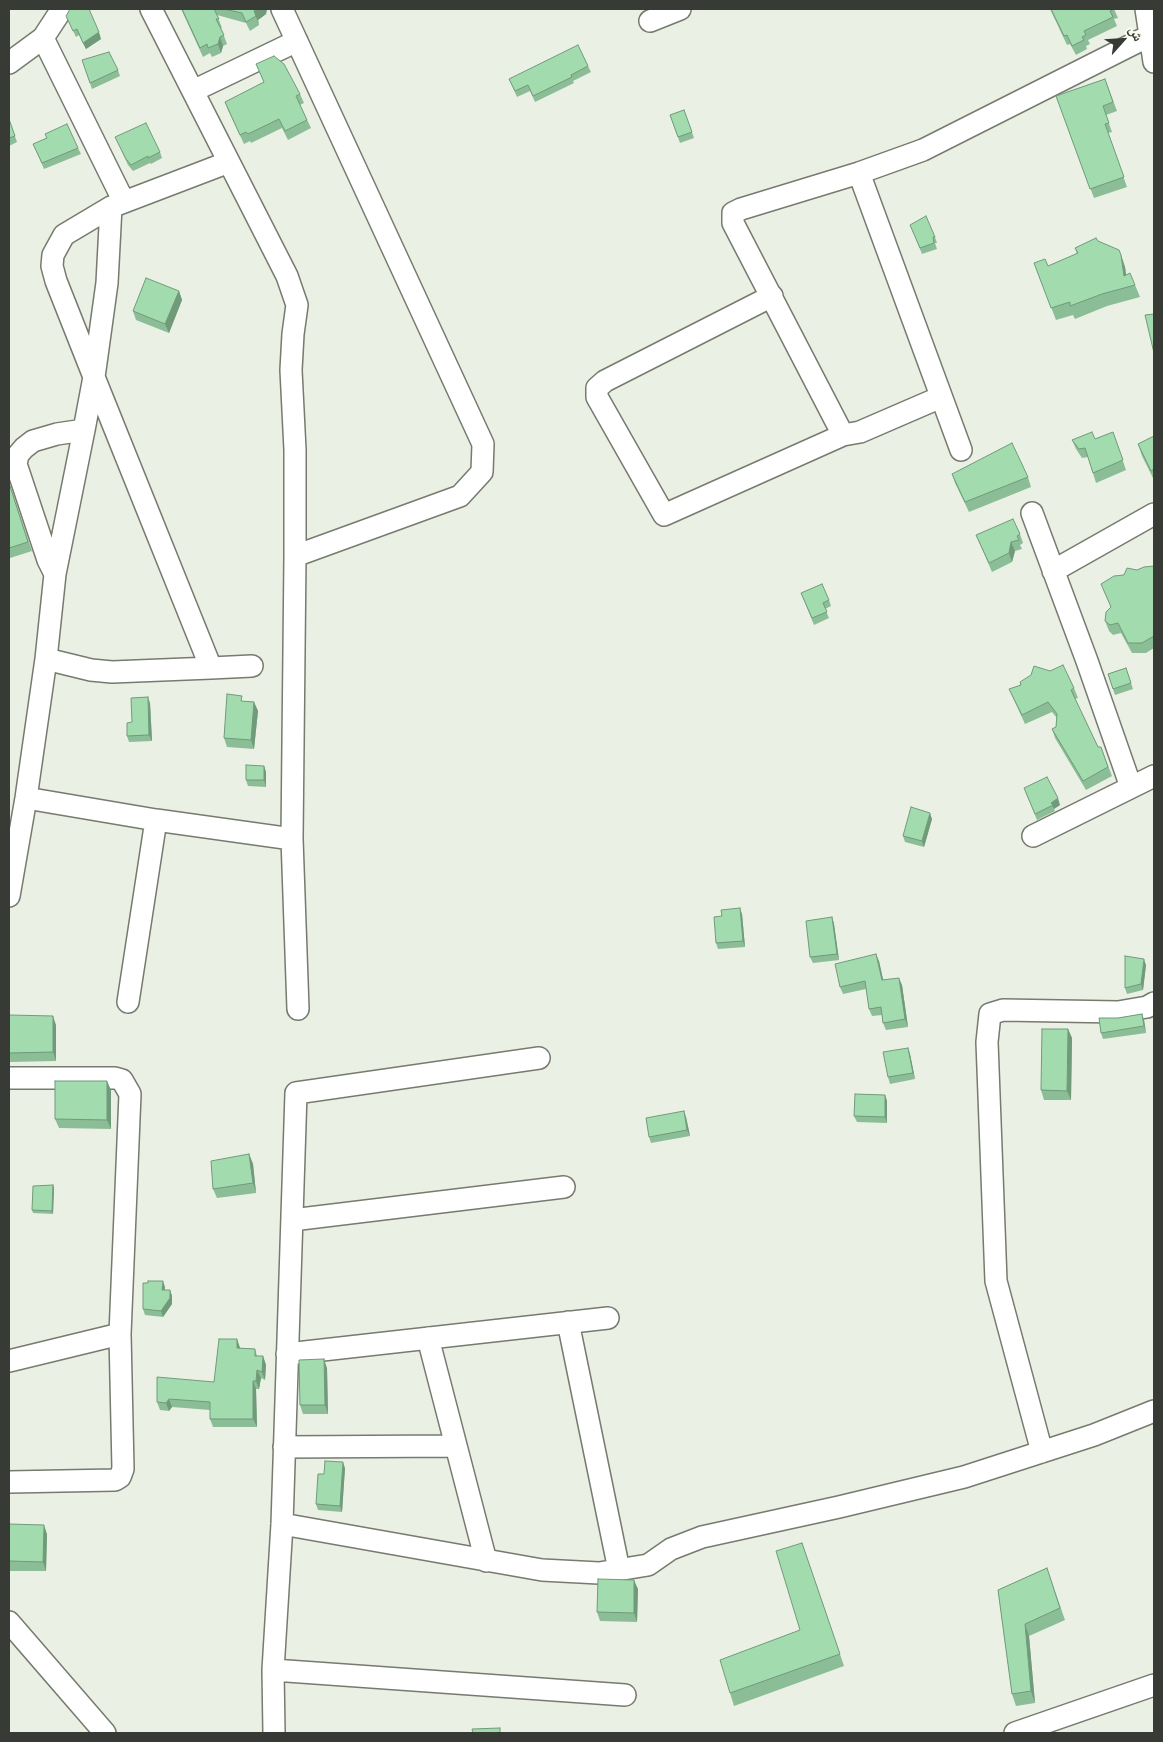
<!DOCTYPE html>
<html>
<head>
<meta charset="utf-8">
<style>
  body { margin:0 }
  #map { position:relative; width:1163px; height:1742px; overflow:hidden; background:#ebf0e4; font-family:Manrope,"Noto Naskh Arabic",sans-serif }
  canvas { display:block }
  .frame { position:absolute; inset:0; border:10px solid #383a35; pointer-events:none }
  .north { position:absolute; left:1098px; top:15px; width:50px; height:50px; -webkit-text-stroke:4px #f9fef1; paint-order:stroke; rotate:64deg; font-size:14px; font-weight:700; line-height:20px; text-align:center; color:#383a35 }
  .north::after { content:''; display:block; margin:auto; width:18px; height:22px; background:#383a35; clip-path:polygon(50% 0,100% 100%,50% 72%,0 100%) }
</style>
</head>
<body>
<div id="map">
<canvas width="1163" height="1742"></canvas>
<div class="frame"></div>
<div class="north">ش</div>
</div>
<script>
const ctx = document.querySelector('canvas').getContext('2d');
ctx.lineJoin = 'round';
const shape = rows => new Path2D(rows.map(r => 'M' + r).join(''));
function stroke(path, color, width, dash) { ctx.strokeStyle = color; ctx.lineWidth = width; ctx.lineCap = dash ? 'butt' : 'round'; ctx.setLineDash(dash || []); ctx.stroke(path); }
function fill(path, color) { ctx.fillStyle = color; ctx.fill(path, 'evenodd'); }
const minor = shape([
  [151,9,287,276,297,305,293,334,291,370,295,450,295,556,292,839,298,1009],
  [282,9,483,444,482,472,460,496,295,556],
  [1146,9,1154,62],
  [650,21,680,9],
  [43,38,124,202],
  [9,63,43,38,62,9],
  [193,91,297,41],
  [229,162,111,207,64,235,53,255,52,266,56,281,94,377,211,668,252,666],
  [859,173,961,450],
  [111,207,107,283,94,377,84,430,57,434,33,441,24,448,18,455,16,464,48,560,55,574,46,659,91,670,112,672,211,668],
  [772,296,605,381,597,388,597,397,664,515,843,435,860,432,941,397],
  [843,435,733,223,733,213,741,209,859,173,923,150,1151,35],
  [1032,513,1087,661,1131,787],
  [1053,571,1154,514],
  [55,574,84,430],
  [26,798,156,820,292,839],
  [1033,836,1154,776],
  [9,896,26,798,46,659],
  [128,1002,156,820],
  [9,1078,115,1078,122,1080,130,1094,120,1334,123,1469,120,1477,115,1480,9,1482],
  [292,1220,564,1187],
  [568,1322,619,1570],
  [428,1338,486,1561],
  [287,1354,608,1318],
  [9,1361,120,1334],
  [284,1447,456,1446],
  [1042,1452,996,1281,987,1042,990,1014,1003,1010,1118,1012,1147,1007,1154,1003],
  [282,1524,542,1570,599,1573,648,1565,671,1549,702,1537,839,1507,964,1477,1094,1435,1154,1411],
  [9,1622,105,1733],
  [273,1670,625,1695],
  [274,1733,273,1670,282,1524,296,1093,539,1058],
  [1015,1733,1154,1685]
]);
const wall = shape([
  [181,9,267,9,266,14,258,20,259,25,250,31,246,23,217,15,222,28,221,28,227,44,223,46,221,53,212,57,210,53,203,57],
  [1050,9,1114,9,1118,18,1114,19,1117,26,1088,40,1090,44,1086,46,1087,49,1076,55,1070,44,1067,45],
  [66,16,101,39,86,49,79,35,76,37],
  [82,60,118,70,120,76,92,89],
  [256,64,300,94,304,103,300,105,311,128,288,140,282,128,251,143,250,141,244,144,228,110,225,102,264,82],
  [588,66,591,72,573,81,574,83,535,102,530,91,517,97,509,79],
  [1105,79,1117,111,1106,115,1112,132,1108,133,1127,187,1094,198,1056,96],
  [684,110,694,138,680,143,670,115],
  [9,119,17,142,9,146],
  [115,137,160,152,162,158,151,164,150,163,133,171,128,165],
  [33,144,78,148,81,154,44,169],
  [910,225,935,237,937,243,935,243,937,249,922,254],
  [1098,241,1121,255,1125,267,1126,274,1135,285,1140,297,1107,306,1075,319,1073,315,1056,320,1034,263,1048,266,1077,254,1075,248],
  [179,291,182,300,169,333,136,320,133,311],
  [1113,432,1126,470,1096,483,1088,457,1082,458,1076,449,1072,440,1095,439],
  [1154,436,1154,480,1142,456,1138,444],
  [952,474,1028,477,1031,487,969,512,955,483],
  [9,482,32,551,10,558,9,555],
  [1020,534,1023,543,1020,545,1022,549,1015,551,1012,562,992,572,976,535],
  [1154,567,1154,648,1146,653,1132,653,1121,633,1113,635,1109,631,1105,621,1111,607,1101,584,1137,570],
  [801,593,829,600,831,606,825,609,829,618,814,625],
  [1126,668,1133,689,1115,695,1108,674],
  [1074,688,1078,698,1075,699,1098,747,1101,747,1112,776,1086,790,1055,738,1052,729,1056,727,1057,718,1052,712,1025,724,1013,698,1009,689],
  [244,701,254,702,258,711,254,749,227,747,224,738],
  [150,703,152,741,129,742,127,736,132,722],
  [264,766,266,772,266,787,248,786,246,780],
  [1024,788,1060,805,1054,809,1055,811,1037,820],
  [932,819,924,847,905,842,903,836],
  [742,914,745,947,718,949,716,943],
  [832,917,834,924,839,960,813,963,810,957],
  [879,961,883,980,902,985,908,1027,886,1030,883,1023,882,1015,872,1016,869,1009,866,989,843,994,840,987],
  [1146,965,1143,990,1127,994,1125,988],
  [1142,1014,1144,1020,1146,1033,1103,1039,1101,1033,1118,1018],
  [9,1015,56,1025,56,1061,9,1062],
  [1068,1029,1072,1038,1071,1100,1044,1100,1041,1090],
  [908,1048,910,1054,915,1079,890,1084,888,1077],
  [111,1090,111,1129,59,1128,55,1119],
  [885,1095,887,1101,887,1123,857,1122,854,1116],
  [686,1117,690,1136,651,1143,649,1137],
  [249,1154,253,1164,256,1193,217,1198,213,1189],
  [53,1185,54,1188,53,1214,33,1213,32,1210],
  [165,1287,165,1290,170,1290,172,1296,172,1304,163,1317,145,1315,143,1309],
  [237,1339,240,1348,255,1349,257,1356,263,1356,266,1365,265,1380,261,1378,259,1389,256,1389,257,1427,213,1427,210,1419,210,1410,172,1407,169,1411,160,1410,157,1402,214,1382],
  [327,1368,328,1414,303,1414,300,1405],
  [345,1468,342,1512,318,1510,316,1504,324,1474],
  [9,1524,47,1534,46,1571,9,1571],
  [802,1543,844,1666,734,1706,730,1693,800,1630],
  [1047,1568,1065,1620,1029,1636,1035,1703,1016,1706,1012,1694,998,1590],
  [638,1589,637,1622,600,1621,597,1612]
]);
const shadedWall = shape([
  [257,9,267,9,266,14,258,20,259,25,254,11],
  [99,32,101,39,86,49,83,43],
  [220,37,223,46,221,53,218,44],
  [1121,255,1125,267,1128,288,1124,276],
  [179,291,182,300,169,333,165,324],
  [1011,542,1015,551,1012,562,1009,553],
  [148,697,150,703,152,741,149,735],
  [254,702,258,711,254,749,251,740],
  [264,766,266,772,266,787,264,780],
  [1058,798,1060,805,1054,809,1051,803],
  [930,813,932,819,924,847,922,841],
  [740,908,742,914,745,947,743,941],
  [832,917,834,924,839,960,837,954],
  [876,954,879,961,885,988,882,980],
  [1144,959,1146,965,1143,990,1141,984],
  [899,978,902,985,908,1027,905,1019],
  [1142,1014,1144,1020,1146,1033,1144,1026],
  [53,1016,56,1025,56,1061,53,1052],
  [1068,1029,1072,1038,1071,1100,1067,1091],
  [908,1048,910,1054,915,1079,913,1073],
  [107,1081,111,1090,111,1129,107,1120],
  [885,1095,887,1101,887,1123,885,1117],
  [684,1111,686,1117,690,1136,687,1130],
  [249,1154,253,1164,256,1193,253,1183],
  [53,1185,54,1188,53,1214,52,1211],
  [163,1281,165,1287,164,1297,162,1290],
  [170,1290,172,1296,172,1304,163,1317,161,1311],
  [237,1339,240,1348,240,1357,237,1348],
  [263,1356,266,1365,265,1380,262,1372],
  [324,1359,327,1368,328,1414,325,1405],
  [257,1370,261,1378,259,1389,256,1381],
  [253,1381,256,1389,257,1427,253,1419],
  [169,1399,172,1407,169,1411,166,1403],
  [343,1462,345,1468,342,1512,340,1506],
  [44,1525,47,1534,46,1571,43,1562],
  [634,1580,638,1589,637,1622,634,1613],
  [1025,1624,1029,1636,1035,1703,1031,1691]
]);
const building = shape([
  [70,9,89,9,99,32,83,43,77,29,73,31,66,16,70,9],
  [182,9,214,9,219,19,216,19,224,35,220,37,218,44,208,48,207,44,200,48,182,9],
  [224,9,257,9,254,11,256,16,246,22,242,13,224,9],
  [1051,9,1114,9,1110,11,1113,17,1084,31,1086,35,1082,37,1084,40,1072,46,1067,35,1064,36,1051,9],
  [578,45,588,66,571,75,572,77,533,96,528,85,515,91,509,79,578,45],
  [109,52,118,70,90,83,82,60,109,52],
  [274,56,284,64,300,94,296,96,307,120,285,131,279,119,248,134,246,132,240,135,225,102,264,82,256,64,274,56],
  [1105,79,1113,102,1103,106,1109,123,1105,124,1124,177,1090,189,1056,96,1105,79],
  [684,110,692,132,678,137,670,115,684,110],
  [9,119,15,136,9,138,9,119],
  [146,123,160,152,148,158,148,156,131,165,126,159,115,137,146,123],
  [67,124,78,148,42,163,33,144,47,138,45,134,67,124],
  [926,216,935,237,933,237,934,243,920,248,910,225,926,216],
  [1096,238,1098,241,1119,250,1121,255,1124,276,1130,273,1135,285,1102,294,1070,306,1070,302,1051,308,1034,263,1045,259,1048,266,1078,253,1075,248,1096,238],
  [146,278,179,291,165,324,133,311,146,278],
  [1154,314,1154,353,1145,315,1154,314],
  [1092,432,1095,439,1113,432,1123,460,1093,473,1085,448,1079,449,1072,440,1092,432],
  [1154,436,1154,469,1151,471,1138,444,1154,436],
  [1012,443,1028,477,965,502,952,474,1012,443],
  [9,483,28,542,9,548,9,483],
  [1013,519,1020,534,1017,536,1019,540,1011,542,1009,553,989,563,976,535,1013,519],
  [1154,566,1154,636,1142,643,1128,643,1118,623,1110,625,1105,621,1106,612,1111,607,1101,584,1114,576,1124,575,1127,568,1137,570,1144,567,1154,566],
  [822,584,829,600,823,603,827,612,812,618,801,593,822,584],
  [1063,665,1074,688,1071,690,1098,747,1101,747,1108,767,1083,781,1052,729,1056,727,1057,714,1048,702,1022,715,1009,689,1021,685,1020,682,1031,675,1034,666,1050,671,1063,665],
  [1126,668,1131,683,1113,689,1108,674,1126,668],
  [227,694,242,696,241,701,254,702,251,740,224,738,227,694],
  [148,697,149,735,127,736,127,723,132,722,131,698,148,697],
  [246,765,264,766,264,780,246,780,246,765],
  [1047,777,1058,798,1051,803,1053,805,1035,814,1024,788,1047,777],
  [911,807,930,813,922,841,903,836,911,807],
  [740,908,743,941,716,943,714,917,722,916,721,910,740,908],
  [832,917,837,954,810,957,806,921,832,917],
  [876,954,882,980,899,978,905,1019,883,1023,881,1007,869,1009,865,981,840,987,835,964,876,954],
  [1125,956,1144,959,1141,984,1125,988,1125,956],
  [1142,1014,1144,1026,1101,1033,1099,1018,1118,1018,1142,1014],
  [9,1015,53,1016,53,1052,9,1053,9,1015],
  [1042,1029,1068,1029,1067,1091,1041,1090,1042,1029],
  [908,1048,913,1073,888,1077,883,1052,908,1048],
  [55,1081,107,1081,107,1120,55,1119,55,1081],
  [855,1094,885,1095,885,1117,854,1116,855,1094],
  [684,1111,687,1130,649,1137,646,1118,684,1111],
  [249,1154,253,1183,213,1189,211,1161,249,1154],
  [53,1185,52,1211,32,1210,33,1186,53,1185],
  [148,1281,163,1281,162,1290,170,1290,170,1298,161,1311,143,1309,143,1283,148,1283,148,1281],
  [219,1339,237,1339,237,1348,255,1349,255,1356,263,1356,262,1372,257,1370,256,1381,253,1381,253,1419,210,1419,210,1402,169,1399,166,1403,157,1402,157,1377,214,1382,219,1339],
  [324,1359,325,1405,300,1405,299,1360,324,1359],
  [325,1461,343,1462,340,1506,316,1504,318,1474,324,1474,325,1461],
  [9,1524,44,1525,43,1562,9,1561,9,1524],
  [802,1543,840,1654,730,1693,720,1660,800,1630,776,1551,802,1543],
  [1047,1568,1060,1608,1025,1624,1031,1691,1012,1694,998,1590,1047,1568],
  [598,1579,634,1580,634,1613,597,1612,598,1579],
  [500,1728,500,1733,473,1733,472,1729,500,1728]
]);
stroke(minor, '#767a6f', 24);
stroke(minor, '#fff', 21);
fill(wall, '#8bbd96');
fill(shadedWall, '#719a7a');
fill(building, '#a2dcae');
stroke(building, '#719a7a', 1);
</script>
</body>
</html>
